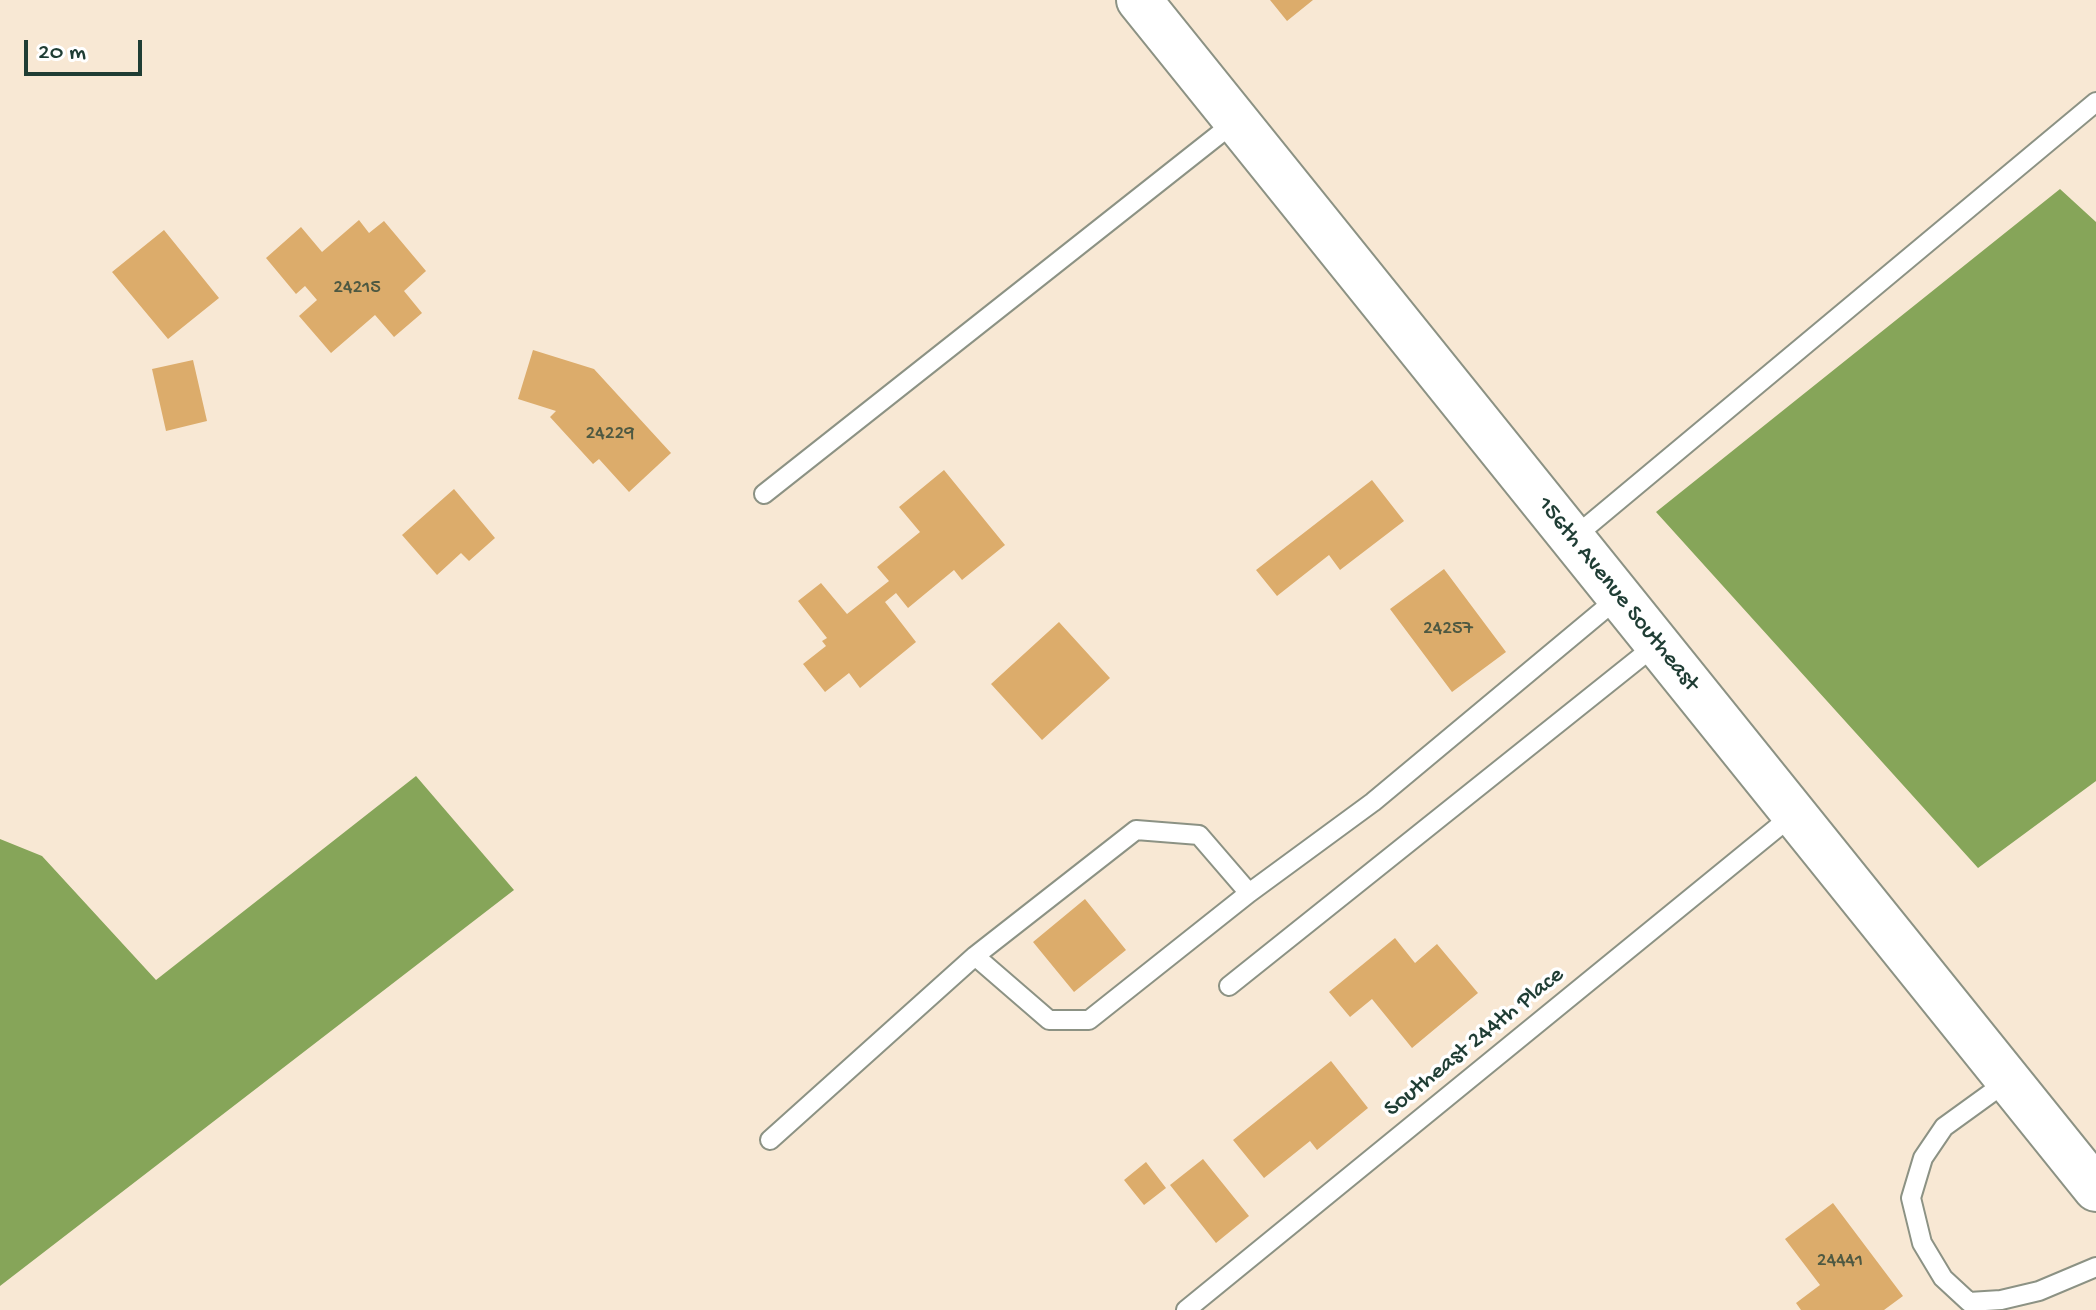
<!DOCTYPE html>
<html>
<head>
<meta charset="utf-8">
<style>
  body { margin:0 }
  #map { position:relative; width:2096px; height:1310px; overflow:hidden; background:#f8e8d4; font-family:"Gochi Hand",sans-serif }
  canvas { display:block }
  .scale { position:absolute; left:24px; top:40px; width:118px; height:36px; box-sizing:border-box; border:4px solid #1f3d34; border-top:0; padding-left:10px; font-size:24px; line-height:28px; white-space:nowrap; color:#1f3d34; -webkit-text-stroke:6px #fff; paint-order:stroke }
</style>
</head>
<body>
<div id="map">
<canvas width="2096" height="1310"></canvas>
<div class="scale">20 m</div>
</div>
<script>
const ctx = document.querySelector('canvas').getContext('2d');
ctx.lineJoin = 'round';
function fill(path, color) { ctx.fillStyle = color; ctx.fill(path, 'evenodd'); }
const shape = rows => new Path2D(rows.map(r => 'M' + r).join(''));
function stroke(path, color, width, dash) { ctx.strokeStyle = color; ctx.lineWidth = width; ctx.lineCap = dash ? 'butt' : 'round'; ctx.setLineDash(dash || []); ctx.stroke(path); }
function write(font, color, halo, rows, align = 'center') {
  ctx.font = font + ' "Gochi Hand",sans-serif'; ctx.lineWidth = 7; ctx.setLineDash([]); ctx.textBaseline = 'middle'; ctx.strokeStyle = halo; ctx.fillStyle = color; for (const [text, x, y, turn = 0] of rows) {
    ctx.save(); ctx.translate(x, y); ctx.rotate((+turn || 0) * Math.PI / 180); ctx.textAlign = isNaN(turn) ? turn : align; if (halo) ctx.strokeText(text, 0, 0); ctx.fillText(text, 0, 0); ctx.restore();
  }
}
const forest = shape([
  [2060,189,2096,222,2096,781,1978,868,1656,512],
  [416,776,514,890,0,1286,0,839,42,856,156,980]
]);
const building = shape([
  [1270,0,1313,0,1287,21],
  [359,220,369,233,384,221,426,271,404,291,422,313,394,337,375,315,331,353,299,316,317,300,305,286,296,294,266,258,301,227,322,252],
  [164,230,219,298,168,339,112,272],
  [533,350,594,369,671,453,629,492,599,459,593,464,550,417,556,411,518,399],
  [193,360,207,421,166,431,152,369],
  [944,470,1005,545,962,580,954,570,908,608,896,593,885,602,916,642,860,688,849,673,825,692,803,664,826,646,822,641,827,638,798,601,821,583,847,614,889,581,877,567,920,532,899,507],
  [1372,480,1404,521,1340,570,1329,555,1277,596,1256,570],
  [454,489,495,538,469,561,461,553,437,575,402,535],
  [1444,569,1506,652,1452,692,1390,609],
  [1059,622,1110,678,1042,740,991,684],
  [1085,899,1126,950,1074,992,1033,942],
  [1395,938,1415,963,1437,944,1478,993,1412,1048,1372,999,1350,1017,1329,992],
  [1331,1061,1368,1108,1317,1150,1310,1141,1264,1178,1233,1140],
  [1203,1159,1249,1216,1216,1243,1170,1185],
  [1146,1162,1166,1188,1144,1205,1124,1180],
  [1833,1203,1903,1296,1884,1310,1801,1310,1796,1303,1820,1285,1785,1239]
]);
const service = shape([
  [764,494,1236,121],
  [1572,539,2096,102],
  [975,956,1136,830,1199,835,1249,893],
  [1229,986,1657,644],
  [2009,1080,1944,1127,1923,1158,1911,1198,1922,1243,1943,1278,1969,1302,2001,1300,2039,1291,2096,1267],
  [770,1140,975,956,1049,1020,1089,1020,1249,893,1373,802,1619,597],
  [1186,1310,1794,814]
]);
const tertiary = shape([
  [1139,0,2096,1189]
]);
const numberNames = [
  ["24215",357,289],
  ["24229",610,435],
  ["24257",1448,630],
  ["24441",1840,1262]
];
const streetNames = [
  ["156th Avenue Southeast",1617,595,51],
  ["Southeast 244th Place",1475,1043,-39]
];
fill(forest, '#86a559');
fill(building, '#dcac6b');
stroke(service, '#8c9284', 22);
stroke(tertiary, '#8c9284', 48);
stroke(service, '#fff', 18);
stroke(tertiary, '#fff', 44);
write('20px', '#4e5942', null, numberNames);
write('24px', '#1f3d34', '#fff', streetNames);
</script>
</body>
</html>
